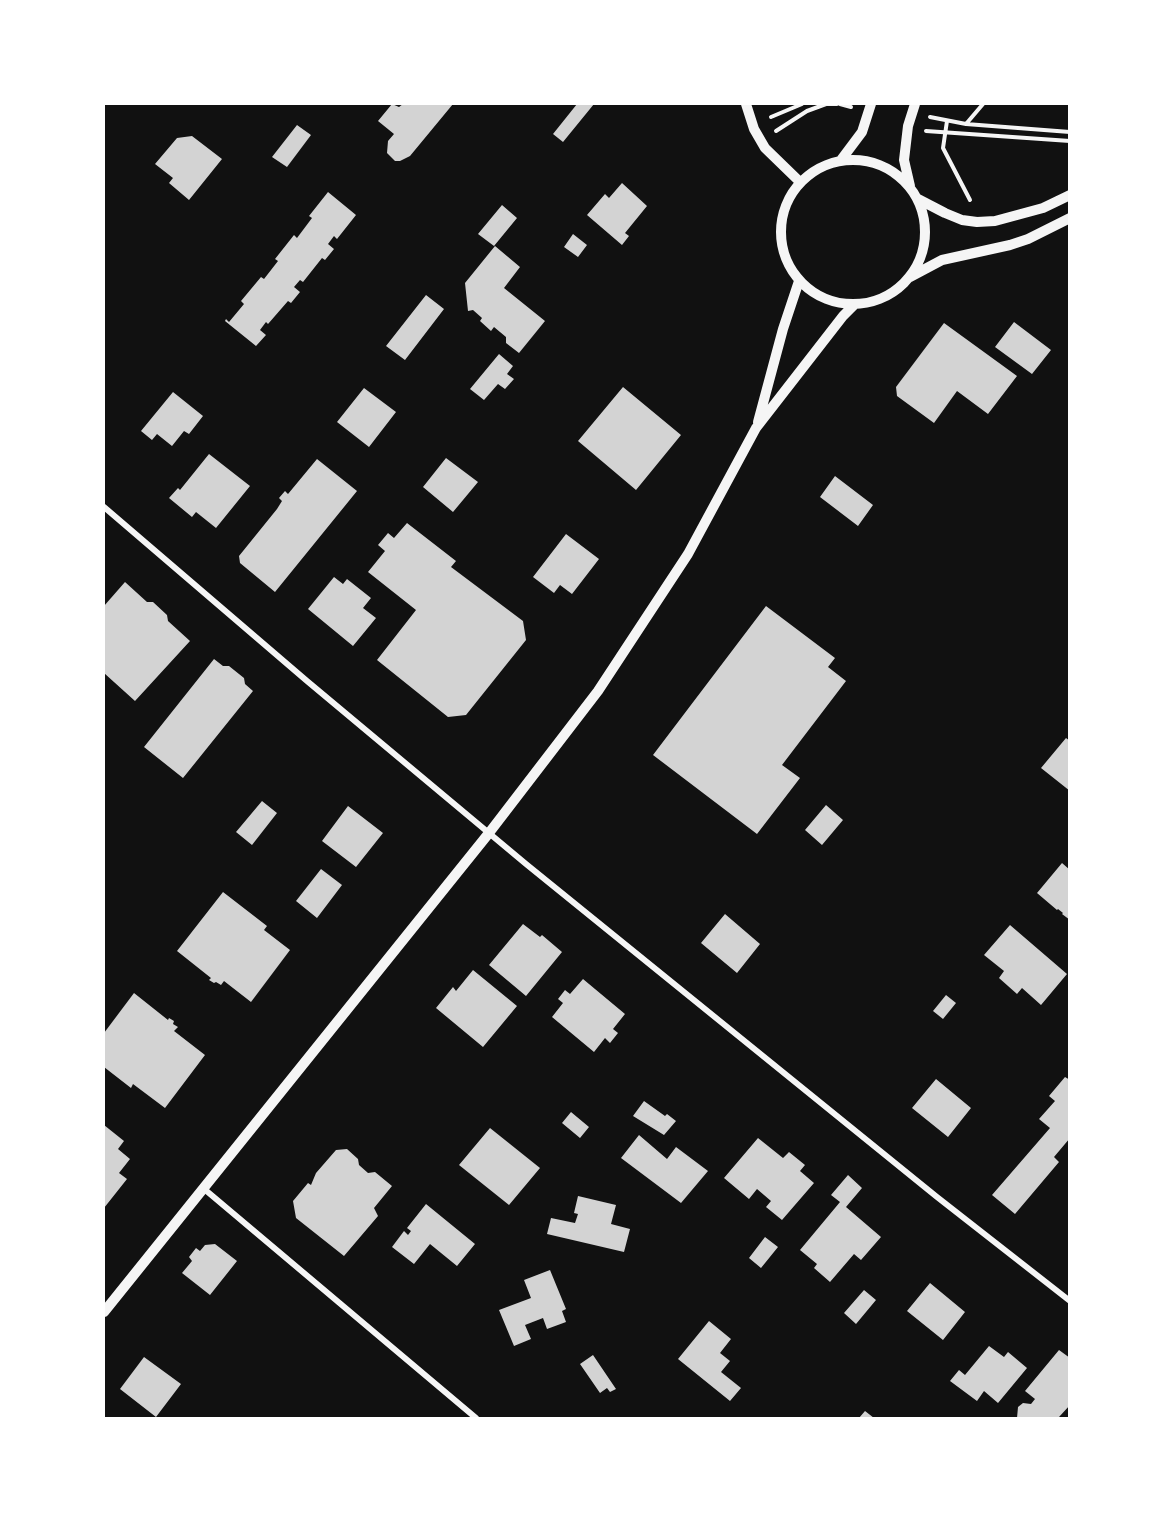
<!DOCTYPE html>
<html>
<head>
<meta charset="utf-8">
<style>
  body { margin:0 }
  #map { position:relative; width:1173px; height:1522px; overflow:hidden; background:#111; font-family:Roboto,sans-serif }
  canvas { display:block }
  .frame { position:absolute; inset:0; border:105px solid #fff; pointer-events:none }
</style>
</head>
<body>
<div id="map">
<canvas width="1173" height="1522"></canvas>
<div class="frame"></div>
</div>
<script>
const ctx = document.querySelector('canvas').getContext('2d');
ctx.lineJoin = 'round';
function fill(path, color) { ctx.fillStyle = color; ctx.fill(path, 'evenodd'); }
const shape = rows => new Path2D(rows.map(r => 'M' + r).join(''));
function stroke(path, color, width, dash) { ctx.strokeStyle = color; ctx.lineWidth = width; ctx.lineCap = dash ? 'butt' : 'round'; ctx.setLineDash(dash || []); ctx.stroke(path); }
const building = shape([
  [392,104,399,107,403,104,453,104,410,156,400,161,395,161,387,153,388,141,394,134,378,121],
  [577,104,594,104,563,142,553,134],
  [297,125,311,135,287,167,272,157],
  [192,136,222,159,189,200,169,183,173,178,155,164,177,138],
  [622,183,647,206,625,233,629,236,622,245,587,215,605,194,609,198],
  [328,192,356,215,337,239,334,236,328,244,334,249,325,260,322,258,303,282,300,280,294,287,300,292,291,303,288,301,268,324,266,322,260,330,266,335,256,346,225,321,226,319,229,322,244,304,241,301,261,277,264,279,278,261,275,259,294,235,297,238,312,218,309,216],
  [502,205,517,218,494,246,478,234],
  [573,234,587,245,578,257,564,247],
  [495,246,520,267,504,288,545,321,519,353,506,343,506,337,494,327,491,331,480,321,482,318,473,310,468,311,465,283],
  [426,295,444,309,405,360,386,346],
  [1014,322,1051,350,1032,374,995,347],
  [944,323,1017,376,988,414,957,391,934,423,897,396,896,387],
  [499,354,513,366,507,374,514,379,505,389,498,384,484,400,470,389],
  [623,387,681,435,636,490,578,441],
  [364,388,396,412,369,447,337,422],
  [173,392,203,416,189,434,184,431,172,446,157,434,152,440,141,431],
  [209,454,250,486,216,528,196,512,192,517,169,498,178,488,180,490],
  [446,458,478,482,453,512,423,487],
  [317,459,357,491,275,592,240,563,239,556,277,509,282,501,279,498,285,491,288,494],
  [835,476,873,505,858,526,820,497],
  [407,523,456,561,451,567,523,621,526,640,466,715,448,717,377,660,416,610,368,572,385,551,378,545,388,533,394,538],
  [566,534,599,559,572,594,560,585,554,593,533,577],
  [334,577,343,584,347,579,371,598,363,608,376,618,353,646,308,609],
  [125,582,147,602,153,602,167,615,168,621,190,641,135,701,104,673,104,606],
  [766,606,835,658,828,667,846,681,782,765,800,778,757,834,653,755],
  [214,659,223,666,229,666,244,678,245,684,253,691,183,778,144,747],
  [1066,738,1070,741,1070,791,1041,768],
  [262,801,277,813,252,845,236,832],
  [826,805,843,820,822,845,805,830],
  [348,806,383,833,356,867,322,841],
  [1062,863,1070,870,1070,920,1062,914,1063,913,1058,909,1057,910,1037,893],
  [321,869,342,885,317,918,296,901],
  [223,892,267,926,264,930,290,950,251,1002,224,981,221,985,216,982,214,983,209,980,211,978,177,951],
  [725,914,760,944,737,973,701,943],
  [523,924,540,937,542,935,562,952,526,996,489,965],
  [1010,925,1067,974,1041,1005,1022,988,1017,994,999,978,1004,971,984,955],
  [473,970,517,1006,483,1047,436,1008,453,987,456,991],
  [583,979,625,1014,613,1029,618,1033,610,1043,605,1038,594,1052,552,1017,563,1003,558,999,565,990,570,994],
  [134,993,168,1020,169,1018,174,1021,173,1024,178,1027,174,1031,205,1055,165,1108,133,1084,131,1088,104,1067,104,1033],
  [946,995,956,1003,943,1019,933,1011],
  [1065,1077,1070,1080,1070,1138,1054,1157,1059,1162,1015,1214,992,1195,1050,1128,1039,1119,1055,1101,1049,1096],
  [936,1079,971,1108,948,1137,912,1108],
  [644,1101,665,1116,667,1114,676,1121,664,1135,633,1116],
  [571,1112,589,1127,580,1138,562,1123],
  [104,1125,124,1141,118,1149,130,1159,119,1173,127,1179,104,1208],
  [490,1128,540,1168,509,1205,459,1165],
  [639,1135,667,1159,676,1147,708,1171,681,1203,621,1158],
  [758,1138,783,1158,789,1152,805,1165,800,1171,814,1183,782,1220,766,1207,771,1201,757,1189,749,1199,724,1178],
  [347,1149,358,1159,359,1165,368,1173,375,1172,392,1186,374,1208,378,1216,344,1256,296,1218,293,1201,308,1183,311,1185,316,1173,336,1150],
  [848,1175,862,1188,846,1207,881,1237,861,1260,854,1254,830,1282,814,1268,817,1264,800,1250,840,1202,831,1195],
  [578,1196,616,1205,611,1224,630,1229,624,1252,547,1234,551,1218,575,1223,578,1214,574,1213],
  [426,1204,475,1244,457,1266,430,1244,414,1264,392,1247,404,1231,408,1235,411,1231,407,1228],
  [765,1237,778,1247,761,1268,749,1258],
  [215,1244,237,1261,210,1295,182,1273,192,1261,189,1257,196,1248,200,1251,205,1245],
  [550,1270,566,1309,562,1311,566,1322,547,1329,543,1318,525,1325,531,1339,514,1346,499,1310,531,1298,524,1280],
  [930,1283,965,1312,943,1340,907,1311],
  [864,1290,876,1300,856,1324,844,1313],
  [709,1321,731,1339,720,1353,730,1361,721,1372,741,1388,730,1401,678,1359],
  [989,1346,1004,1357,1008,1352,1027,1368,998,1403,984,1391,977,1401,950,1381,959,1370,965,1375],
  [1059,1350,1070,1358,1070,1405,1059,1417,1061,1418,1017,1418,1018,1407,1023,1403,1031,1404,1035,1399,1025,1391],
  [593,1355,616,1389,610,1392,607,1388,600,1393,580,1364],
  [144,1357,181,1384,156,1417,120,1389],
  [865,1411,874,1418,859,1418]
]);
const path = shape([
  [840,104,851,107],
  [771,117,802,104],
  [930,117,966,124,1070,132],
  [947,121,943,148,970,200],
  [966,124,983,104],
  [776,131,807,111,826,104,837,104],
  [926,131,1070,141]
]);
const minor = shape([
  [104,507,307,681,526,864,937,1197,1070,1301],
  [203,1188,476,1418]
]);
const tertiary = shape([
  [746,104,754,129,765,148,800,182],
  '781 232a72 72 0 1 1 144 0a72 72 0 1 1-144 0Z',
  [841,160,862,132,871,104],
  [910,186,904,160,908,126,915,104],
  [918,199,945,213,962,220,977,222,995,221,1043,208,1070,195],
  [910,277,942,260,1010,245,1028,239,1070,218],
  [758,422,783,329,799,281],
  [104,1312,489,833,598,691,688,554,756,428,843,316,855,304]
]);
fill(building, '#d3d3d3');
stroke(path, '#f5f5f5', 4);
stroke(minor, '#f5f5f5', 6);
stroke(tertiary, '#f5f5f5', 10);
</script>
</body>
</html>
